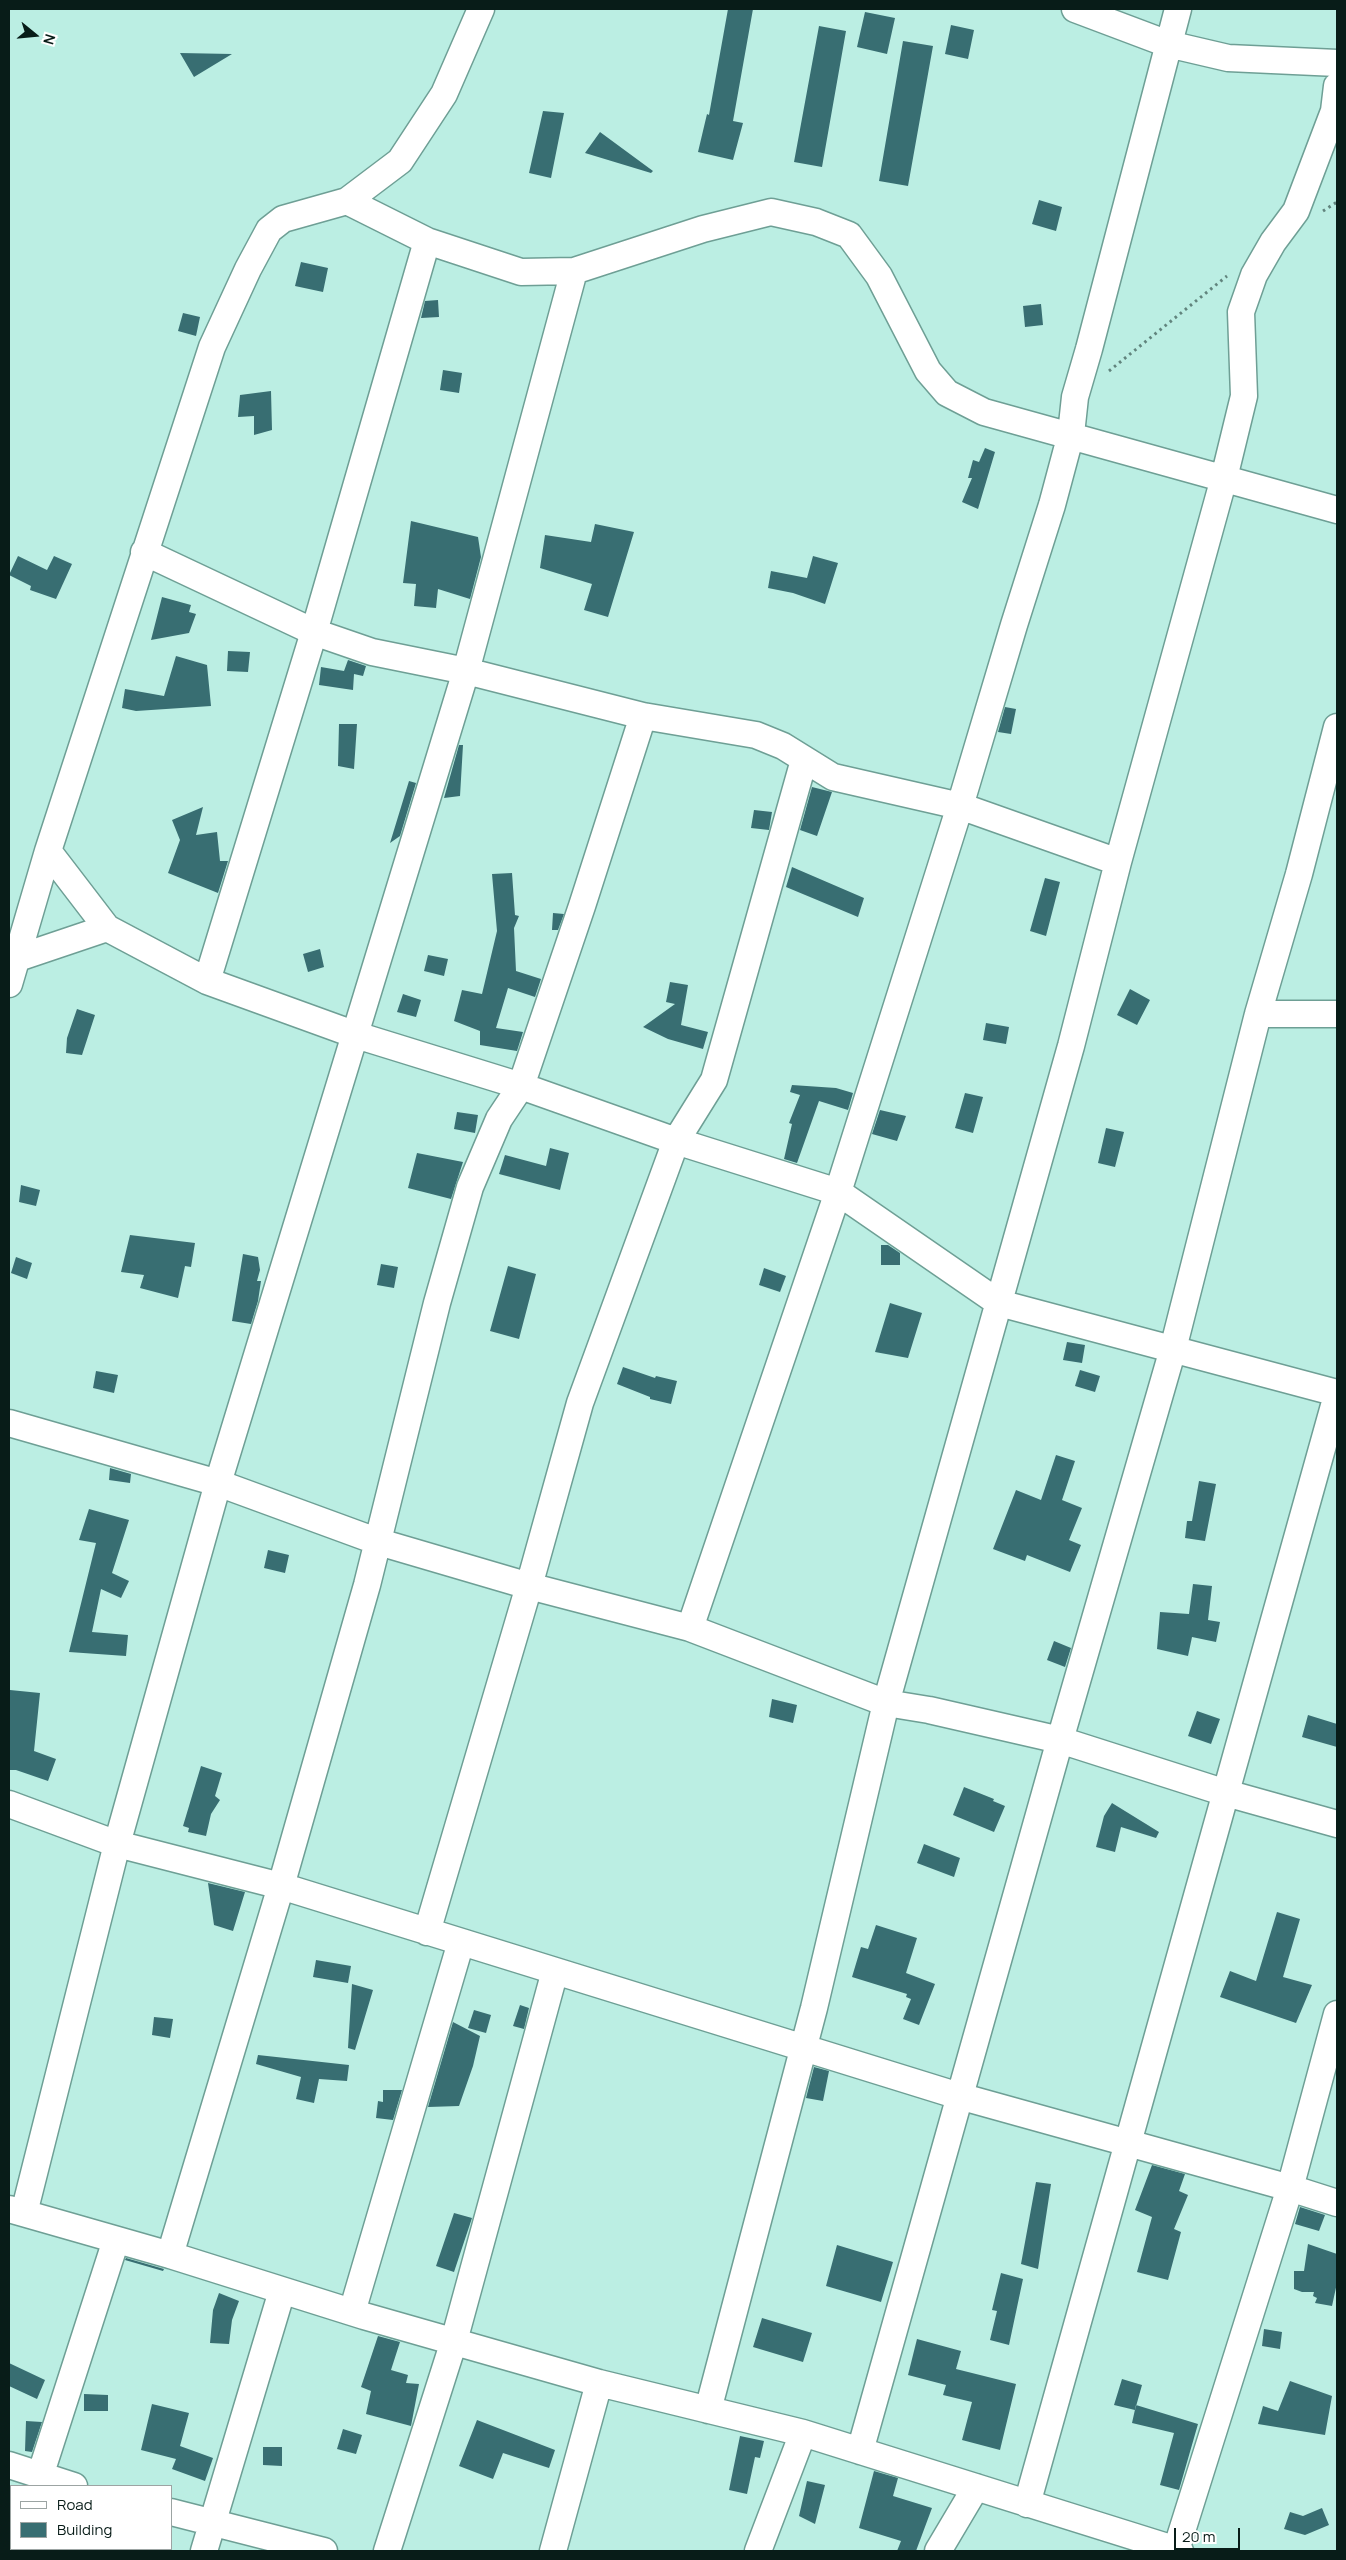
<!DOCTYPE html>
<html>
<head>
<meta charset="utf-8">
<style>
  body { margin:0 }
  #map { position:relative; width:1346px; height:2560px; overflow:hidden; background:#bbeee3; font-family:Manrope,sans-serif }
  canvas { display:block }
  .frame { position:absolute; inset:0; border:10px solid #081c18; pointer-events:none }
  .legend { position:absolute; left:10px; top:2485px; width:162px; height:65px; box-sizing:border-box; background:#fff; border:1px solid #9ca4a3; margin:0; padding:6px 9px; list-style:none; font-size:15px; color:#081c18 }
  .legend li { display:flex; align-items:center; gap:10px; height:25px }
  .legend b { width:25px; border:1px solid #9ca4a3 }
  .north { position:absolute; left:10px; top:10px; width:50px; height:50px; -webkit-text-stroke:4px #fff; paint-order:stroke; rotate:107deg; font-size:14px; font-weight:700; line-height:20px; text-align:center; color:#081c18 }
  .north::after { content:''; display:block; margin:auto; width:18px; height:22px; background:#081c18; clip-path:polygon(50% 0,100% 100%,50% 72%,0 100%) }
  .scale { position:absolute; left:1174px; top:2528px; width:66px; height:22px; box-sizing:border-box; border:2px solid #081c18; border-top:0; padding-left:6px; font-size:15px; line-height:18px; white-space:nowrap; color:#081c18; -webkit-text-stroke:4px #fff; paint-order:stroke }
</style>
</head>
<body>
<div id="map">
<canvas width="1346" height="2560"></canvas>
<div class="frame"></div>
<ul class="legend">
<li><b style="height:6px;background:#fff"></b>Road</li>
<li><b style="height:14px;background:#386e72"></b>Building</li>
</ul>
<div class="north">N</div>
<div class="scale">20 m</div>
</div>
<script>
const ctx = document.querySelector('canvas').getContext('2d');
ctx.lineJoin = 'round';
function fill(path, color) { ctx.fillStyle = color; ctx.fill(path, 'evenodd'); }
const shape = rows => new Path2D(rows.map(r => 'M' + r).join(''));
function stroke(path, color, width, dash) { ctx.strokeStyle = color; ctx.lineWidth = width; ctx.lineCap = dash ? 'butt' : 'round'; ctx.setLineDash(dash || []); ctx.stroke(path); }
const building = shape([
  [728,9,753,9,733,121,743,123,733,160,698,152,707,114,709,115],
  [865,12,895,18,887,54,857,47],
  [951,25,974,30,968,59,945,54],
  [819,26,846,31,822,167,794,162],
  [903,41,933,46,908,186,879,181],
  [180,53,232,54,194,77],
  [543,111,564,113,551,178,529,173],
  [600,132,653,171,651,173,585,153],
  [1039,200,1062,207,1056,231,1032,224],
  [301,262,328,268,323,292,295,286],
  [438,300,439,317,421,318,425,301],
  [1041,304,1043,325,1025,327,1023,306],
  [183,313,200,317,196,336,178,331],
  [443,370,462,373,459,393,440,390],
  [271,391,272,430,254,435,254,416,238,417,240,395],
  [985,448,995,452,978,509,962,502,972,478,968,478,973,460,979,462],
  [411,521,478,537,481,557,470,599,438,589,436,608,414,606,416,584,403,583],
  [595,524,634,532,608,617,584,610,592,584,540,568,545,535,591,542],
  [18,556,47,570,54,556,72,564,56,599,30,590,31,586,9,575],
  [813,556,838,563,825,604,793,593,768,588,771,571,807,578],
  [162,597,191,605,189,612,196,614,189,633,151,640],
  [228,651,250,652,248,672,227,671],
  [176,656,207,665,211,706,136,711,122,708,125,689,164,696],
  [348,660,366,666,363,676,354,674,353,690,319,685,321,667,344,671],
  [1005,707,1016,709,1011,734,998,732],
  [339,724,357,724,354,769,338,766],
  [459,745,463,745,460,796,444,798],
  [409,781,416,783,400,836,390,843],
  [812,787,832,792,817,836,800,830],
  [203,807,196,835,217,832,220,861,228,861,218,893,168,873,180,840,172,820],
  [754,810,772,812,769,830,751,828],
  [792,867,864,898,858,917,786,887],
  [512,873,515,915,519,916,514,928,516,971,541,979,535,997,508,988,496,1028,523,1032,517,1051,480,1045,480,1031,454,1021,462,990,482,994,497,931,492,874],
  [1045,878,1060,882,1046,936,1030,931],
  [553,913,564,914,558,930,552,930],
  [320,949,324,967,308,972,303,954],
  [428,955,448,959,444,976,424,971],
  [670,982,688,985,681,1025,708,1032,703,1049,668,1039,643,1027,675,1004,666,1002],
  [1130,989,1150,1000,1137,1025,1117,1015],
  [403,994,421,1000,416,1017,397,1012],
  [77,1009,95,1015,82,1055,66,1053,67,1038],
  [986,1023,1009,1027,1006,1044,983,1040],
  [792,1085,836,1088,853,1093,848,1110,819,1101,797,1163,784,1159,792,1124,789,1123,800,1095,790,1092],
  [965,1093,983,1097,973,1133,955,1128],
  [880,1110,906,1116,897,1141,872,1134],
  [457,1112,478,1115,475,1133,454,1129],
  [1106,1128,1124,1132,1115,1167,1098,1163],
  [550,1148,569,1153,560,1190,499,1174,505,1155,546,1166],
  [417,1153,463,1162,451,1199,408,1188],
  [21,1185,40,1190,36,1206,19,1202],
  [130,1235,195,1243,191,1267,185,1266,178,1298,140,1288,144,1275,121,1272],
  [881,1245,888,1245,900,1253,900,1265,881,1265],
  [243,1254,258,1257,260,1270,257,1281,261,1281,258,1301,251,1324,232,1321],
  [16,1257,32,1263,27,1279,11,1273],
  [381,1264,398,1267,394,1288,377,1285],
  [508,1266,536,1274,519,1339,490,1331],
  [764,1268,786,1276,780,1292,759,1285],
  [890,1303,922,1313,908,1358,875,1352],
  [1067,1342,1085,1345,1082,1363,1063,1360],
  [623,1367,655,1378,656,1376,677,1381,671,1404,650,1399,650,1397,617,1384],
  [1080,1370,1100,1376,1095,1392,1075,1386],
  [96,1371,118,1375,114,1393,93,1388],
  [1056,1455,1075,1461,1062,1500,1082,1508,1069,1540,1081,1545,1070,1572,1027,1555,1025,1561,993,1549,1016,1490,1041,1500],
  [110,1468,131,1474,130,1483,109,1480],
  [1199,1481,1216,1484,1205,1541,1185,1538,1187,1521,1192,1521],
  [89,1509,129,1520,112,1573,129,1581,121,1598,101,1589,92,1632,128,1635,126,1656,69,1652,96,1543,79,1540],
  [268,1550,289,1555,285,1573,264,1568],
  [1193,1584,1212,1586,1208,1620,1220,1622,1216,1642,1192,1637,1188,1656,1157,1649,1160,1612,1189,1614],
  [1054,1641,1071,1648,1065,1667,1047,1660],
  [10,1690,40,1693,34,1751,56,1759,48,1781,16,1770,9,1770],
  [772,1699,797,1705,793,1723,769,1717],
  [1197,1711,1220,1719,1211,1744,1188,1736],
  [1308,1715,1337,1724,1337,1747,1302,1737],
  [201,1766,222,1773,215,1796,220,1800,211,1814,206,1836,188,1832,189,1828,183,1826],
  [964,1787,994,1799,993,1801,1005,1806,994,1832,953,1815],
  [1112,1803,1159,1832,1156,1838,1121,1827,1115,1852,1096,1847,1104,1816],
  [924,1844,960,1858,954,1877,917,1863],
  [208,1883,245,1892,233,1931,214,1925],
  [1277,1912,1300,1919,1283,1977,1312,1985,1296,2023,1220,1997,1230,1971,1256,1981],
  [876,1925,917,1938,906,1973,935,1984,919,2025,903,2019,911,1999,906,1997,907,1994,852,1977,861,1947,868,1949],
  [316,1960,351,1966,348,1983,313,1977],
  [352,1984,373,1990,355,2050,348,2048],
  [520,2005,529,2008,524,2029,513,2026],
  [474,2010,491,2015,486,2033,468,2028],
  [154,2017,173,2019,170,2038,152,2035],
  [453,2022,480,2036,473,2066,459,2106,428,2107],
  [258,2055,349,2065,347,2081,319,2079,314,2103,296,2099,301,2077,256,2064],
  [814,2067,829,2071,823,2101,806,2098],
  [383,2090,402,2090,393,2120,376,2118,378,2101,383,2102],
  [1152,2165,1185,2174,1179,2191,1188,2195,1174,2229,1181,2232,1168,2280,1137,2272,1152,2217,1135,2210],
  [1036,2182,1051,2184,1038,2269,1021,2264],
  [1300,2207,1325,2215,1319,2231,1295,2224],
  [454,2213,472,2218,454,2272,436,2266],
  [1308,2244,1337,2254,1337,2283,1332,2306,1315,2303,1317,2298,1313,2296,1314,2292,1302,2292,1294,2289,1294,2271,1304,2271],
  [837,2245,893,2262,881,2302,826,2286],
  [126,2258,164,2269,163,2271,125,2260],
  [1001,2273,1023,2279,1009,2345,990,2340,997,2311,992,2310],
  [219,2293,239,2301,232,2320,229,2344,210,2343,213,2310],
  [762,2318,812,2333,803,2362,753,2347],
  [1264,2329,1282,2332,1280,2349,1262,2346],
  [378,2336,400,2342,391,2370,408,2375,406,2383,419,2384,411,2426,366,2414,371,2391,361,2387],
  [917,2339,961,2351,956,2369,1016,2384,1000,2450,962,2440,972,2402,943,2395,946,2385,908,2375],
  [9,2363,45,2380,37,2399,9,2386],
  [1122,2379,1142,2385,1135,2410,1114,2405],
  [1290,2381,1332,2396,1325,2435,1258,2424,1263,2406,1278,2411],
  [84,2394,108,2395,108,2411,84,2411],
  [152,2404,189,2413,180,2446,213,2458,205,2481,172,2469,176,2459,141,2450],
  [1136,2405,1198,2424,1179,2490,1160,2485,1174,2433,1132,2423],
  [477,2420,555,2450,549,2468,503,2453,493,2479,459,2466],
  [26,2421,42,2422,32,2452,25,2451],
  [343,2429,362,2435,356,2454,337,2449],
  [740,2436,764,2441,760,2458,755,2457,747,2494,729,2490],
  [263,2447,282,2447,282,2466,263,2465],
  [874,2471,898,2478,893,2496,932,2508,916,2551,897,2551,901,2541,859,2528],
  [807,2481,825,2485,815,2524,799,2516],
  [1322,2508,1329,2525,1305,2535,1284,2529,1290,2512,1303,2516]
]);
const path = shape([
  [1323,211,1337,202],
  [1109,371,1227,276]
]);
const minor = shape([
  [1075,9,1168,44,1228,58,1337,63],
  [347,201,427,241,521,272,574,271,703,229,771,212,816,222,849,235,879,276,928,371,947,393,984,412,1337,510],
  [144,552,314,632,372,652,466,671,643,716,756,735,783,746,833,777,960,806,1118,862],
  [48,851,107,928,207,981,356,1035,521,1086,676,1141,838,1192,999,1303,1337,1393],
  [15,959,107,928],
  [207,981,314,632,427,241],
  [9,984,48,851,212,347,248,269,269,230,283,219,347,201,400,161,444,94,481,9],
  [1258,1014,1337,1014],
  [9,1423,218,1483,379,1542,529,1586,690,1628,886,1703,929,1710,1060,1740,1226,1793,1337,1824],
  [690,1628,838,1192,960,806,1014,625,1052,505,1071,434,1075,397,1089,349,1178,9],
  [9,1804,117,1844,281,1886,959,2096,1290,2188,1337,2203],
  [427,1932,529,1586,580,1403,676,1141,714,1080,804,760],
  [9,2209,170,2255,364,2316,599,2383,803,2433,1180,2551],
  [24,2213,117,1844,218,1483,466,671,574,271],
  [170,2255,281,1886,367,1585,437,1303,470,1187,499,1119,521,1086,582,906,643,716],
  [352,2312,461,1942],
  [708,2410,814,2008,886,1703,1071,1046,1118,862,1224,478,1244,396,1241,312,1254,275,1273,242,1296,211,1334,111,1337,86],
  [860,2451,1060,1740,1173,1349,1258,1014,1299,874,1337,727],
  [9,2465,74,2486],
  [40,2476,116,2240],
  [1027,2504,1337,1395],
  [171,2512,324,2551],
  [1176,2550,1290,2188,1337,2014],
  [204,2551,282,2291],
  [387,2551,454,2341,555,1971],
  [553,2551,599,2383],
  [758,2551,803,2433],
  [938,2551,976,2487]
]);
fill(building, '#386e72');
stroke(minor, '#6e9f95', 29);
stroke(path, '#61847d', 3, [2.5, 4]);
stroke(minor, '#fff', 26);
</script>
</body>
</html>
